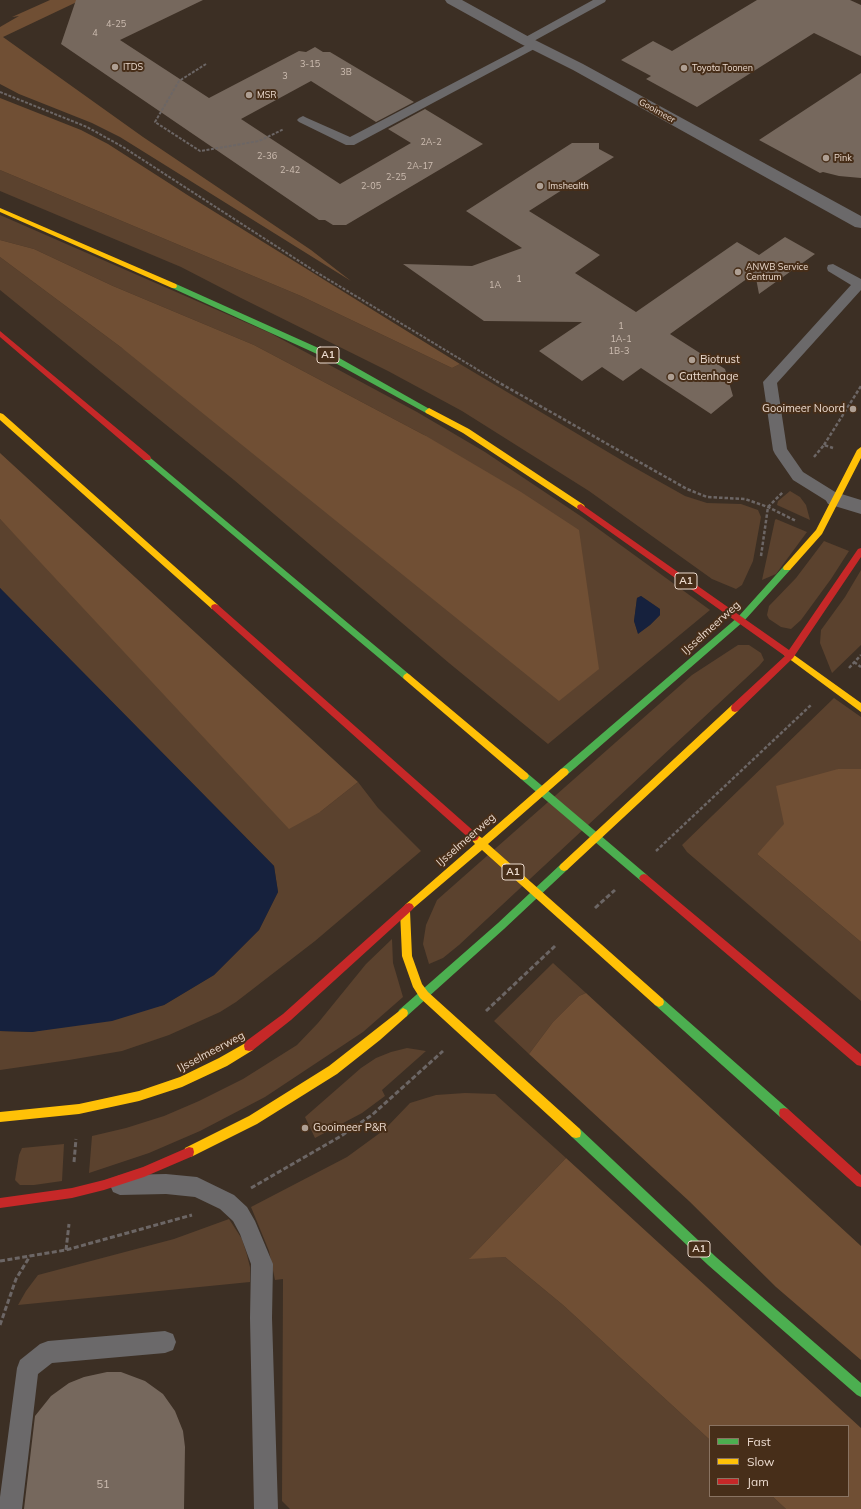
<!DOCTYPE html>
<html>
<head>
<meta charset="utf-8">
<style>
  body { margin:0 }
  #map { position:relative; width:861px; height:1509px; overflow:hidden; background:#3c2f24; font-family:Mulish,sans-serif }
  canvas { display:block }
  .legend { position:absolute; left:709px; top:1425px; width:140px; height:72px; box-sizing:border-box; background:#472e19; border:1px solid #897362; margin:0; padding:5px 7px; list-style:none; font-size:12px; color:#ecdbcf }
  .legend li { display:flex; align-items:center; gap:8px; height:20px }
  .legend b { width:20px; border:1px solid #897362 }
</style>
</head>
<body>
<div id="map">
<canvas width="861" height="1509"></canvas>
<ul class="legend">
<li><b style="height:5px;background:#4caf50"></b>Fast</li>
<li><b style="height:5px;background:#ffc107"></b>Slow</li>
<li><b style="height:5px;background:#c62828"></b>Jam</li>
</ul>
</div>
<script>
const ctx = document.querySelector('canvas').getContext('2d');
ctx.lineJoin = 'round';
function fill(path, color) { ctx.fillStyle = color; ctx.fill(path, 'evenodd'); }
const shape = rows => new Path2D(rows.map(r => 'M' + r).join(''));
function stroke(path, color, width, dash) { ctx.strokeStyle = color; ctx.lineWidth = width; ctx.lineCap = dash ? 'butt' : 'round'; ctx.setLineDash(dash || []); ctx.stroke(path); }
function write(font, color, halo, rows, align = 'center') {
  ctx.font = font + ' Mulish,sans-serif'; ctx.lineWidth = 4; ctx.setLineDash([]); ctx.textBaseline = 'middle'; ctx.strokeStyle = halo; ctx.fillStyle = color; for (const [text, x, y, turn = 0] of rows) {
    ctx.save(); ctx.translate(x, y); ctx.rotate((+turn || 0) * Math.PI / 180); ctx.textAlign = isNaN(turn) ? turn : align; if (halo) ctx.strokeText(text, 0, 0); ctx.fillText(text, 0, 0); ctx.restore();
  }
}
const green = shape([
  [0,170,301,296,452,368,460,364,628,464,685,496,707,503,741,504,758,510,761,517,753,561,742,585,736,589,712,579,589,491,462,411,388,371,241,298,181,267,0,191],
  [0,215,270,333,417,412,485,452,582,517,710,610,548,744,449,663,234,480,0,290,0,257,122,348,426,436,254,345,113,286,34,249,0,240],
  [641,596,660,609,660,615,650,625,638,633,634,621,637,598],
  [790,491,800,497,806,505,810,520,777,505,778,501],
  [0,519,31,551,320,812,358,782,378,808,421,851,315,941,236,1002,220,1012,169,1035,122,1051,69,1060,0,1070,0,1031,32,1032,164,1005,214,975,259,930,278,892,274,866,0,588],
  [776,519,807,532,776,574,762,580,775,520],
  [824,541,849,551,831,579,801,620,791,629,781,627,769,619,767,615,769,606,796,578],
  [861,570,861,645,832,673,820,643,821,630,845,597],
  [738,645,749,645,761,653,764,660,759,666,459,945,443,958,429,964,423,944,426,925,437,900,692,675],
  [834,698,861,717,861,769,838,769,757,854,861,942,861,1001,687,852,682,845],
  [392,939,393,963,403,997,363,1032,265,1097,200,1131,149,1153,89,1173,92,1136,126,1128,164,1116,199,1101,243,1079,297,1045,318,1023,366,964],
  [553,963,586,993,579,996,553,1022,529,1054,494,1021],
  [407,1048,426,1051,382,1090,385,1096,362,1113,315,1138,305,1117,361,1068,376,1058,391,1052],
  [465,1093,495,1094,566,1158,470,1258,505,1257,563,1305,710,1440,710,1496,772,1496,786,1509,290,1509,282,1501,283,1279,275,1280,269,1251,251,1207,347,1157,384,1130,410,1103,436,1095],
  [64,1144,62,1181,34,1185,20,1185,15,1180,19,1155,22,1148],
  [229,1219,242,1239,247,1255,250,1267,250,1282,18,1305,26,1291,38,1275,174,1239]
]);
const forest = shape([
  [50,0,81,0,3,37,143,137,311,250,351,281,120,137,92,123,19,94,0,84,0,27,19,16,12,17],
  [0,98,81,130,108,144,189,196,460,364,452,368,301,296,0,170],
  [0,240,34,249,113,286,254,345,426,436,521,492,579,530,599,669,559,701,122,348,0,257],
  [0,453,358,782,320,812,289,829,0,519],
  [838,769,861,769,861,942,757,854,784,824,776,786],
  [586,993,861,1246,861,1360,776,1287,689,1201,529,1054,553,1022,579,996],
  [566,1158,861,1428,861,1509,786,1509,772,1496,848,1496,848,1426,710,1426,710,1440,563,1305,505,1257,469,1259]
]);
const water = shape([
  [0,588,274,866,278,892,259,930,214,975,164,1005,112,1021,32,1032,0,1031],
  [641,596,660,609,660,615,650,625,638,634,634,621,637,598]
]);
const building = shape([
  [76,0,203,0,120,40,209,98,299,51,306,52,315,47,323,52,330,52,414,102,376,122,311,81,241,119,340,184,411,143,388,129,425,109,483,144,346,225,333,225,325,220,319,220,61,44],
  [757,0,850,0,861,5,861,56,814,33,697,107,646,79,651,76,621,60,653,41,672,51],
  [861,73,861,178,839,176,823,172,820,173,759,140],
  [572,143,599,143,599,149,614,157,529,211,600,255,575,273,636,312,737,242,759,255,785,237,815,254,759,294,755,273,670,334,725,369,733,396,711,414,641,368,623,381,602,367,582,381,539,351,582,322,484,321,403,264,472,266,522,248,466,211],
  [107,1372,121,1372,145,1381,163,1394,175,1411,183,1431,185,1447,184,1509,24,1509,35,1416,51,1396,69,1383,84,1377]
]);
const pathFar2 = shape([
  [206,64,179,81,155,122,200,151,259,141,284,129],
  [0,92,87,127,123,147,316,272,498,382]
]);
const pathFar1 = shape([
  [496,381,687,489,707,497,745,499,768,507,796,521],
  [824,445,861,386],
  [814,457,824,445,833,448],
  [761,556,768,507,783,492],
  [854,662,861,667],
  [849,668,861,655],
  [656,851,811,705]
]);
const path = shape([
  [595,908,615,890],
  [486,1011,555,946],
  [74,1162,76,1139],
  [251,1188,341,1136,372,1115,443,1051],
  [66,1250,69,1224],
  [0,1261,66,1250,192,1215],
  [0,1325,16,1279,30,1256]
]);
const lane = shape([
  [593,0,606,0,605,2,532,42,538,43,540,45,538,47,354,145,346,145,299,122,297,120,299,118,303,116,307,118,350,137,528,44,522,43,520,41,522,39,593,0],
  [833,264,861,279,861,290,777,383,787,449,803,472,840,495,842,499,840,503,835,505,830,503,793,480,775,454,773,450,763,382,851,285,828,271,827,268,828,265,833,264],
  [166,1174,197,1177,234,1195,247,1207,255,1221,273,1264,272,1318,278,1509,254,1509,250,1318,251,1264,240,1234,233,1221,220,1209,195,1197,166,1194,120,1195,113,1192,110,1185,113,1178,120,1175,166,1174],
  [165,1331,173,1334,176,1342,173,1350,165,1353,52,1363,38,1374,22,1509,0,1509,0,1497,17,1368,20,1360,40,1344,48,1341,165,1331]
]);
const street = shape([
  [445,0,462,0,531,38,583,64,861,216,861,228,855,227,573,70,521,44,447,3,445,0],
  [835,492,861,500,861,514,828,504,825,499,828,494,835,492]
]);
const fast = shape([
  [172,284,176,284,334,355,433,411,429,414,426,413,328,359,172,288,172,284],
  [147,455,410,675,411,677,410,679,404,679,144,460,143,458,144,456,147,455],
  [787,565,791,568,790,570,744,621,567,775,564,776,561,775,559,772,561,769,738,617,784,566,787,565],
  [524,772,527,773,647,875,649,878,647,881,644,882,641,881,521,779,519,776,521,773,524,772],
  [564,863,567,864,569,867,567,870,504,929,407,1016,403,1018,399,1016,398,1013,399,1010,498,923,561,864,564,863],
  [659,997,663,999,788,1109,789,1113,788,1117,784,1118,780,1117,655,1005,654,1002,655,999,659,997],
  [576,1128,580,1129,716,1257,861,1383,861,1397,857,1395,708,1265,572,1137,571,1133,572,1129,576,1128]
]);
const slow = shape([
  [0,208,176,284,177,286,176,288,172,288,0,212,0,208],
  [429,408,469,429,584,505,585,507,584,509,578,509,463,433,426,413,425,411,429,408],
  [0,413,3,414,218,605,219,607,218,609,212,609,0,420,0,413],
  [861,447,861,458,822,534,790,570,784,570,783,568,784,566,816,530,857,450,861,447],
  [787,650,861,703,861,712,784,655,783,653,784,651,787,650],
  [407,673,410,675,527,773,529,776,527,779,524,780,521,779,404,679,403,677,404,675,407,673],
  [735,704,738,705,739,708,738,711,567,870,564,871,561,870,559,867,561,864,732,705,735,704],
  [564,768,567,769,569,772,567,775,488,844,663,999,664,1002,663,1005,659,1007,655,1005,482,850,410,911,412,956,422,984,428,992,580,1129,581,1133,580,1137,576,1138,572,1137,420,998,413,987,402,956,400,911,406,904,475,844,469,837,471,834,474,833,482,838,561,769,564,768],
  [403,1008,407,1010,408,1013,407,1016,380,1040,337,1074,257,1124,193,1156,189,1157,185,1156,184,1152,185,1148,249,1116,329,1066,403,1008],
  [249,1041,253,1042,254,1046,253,1050,227,1066,182,1087,139,1101,79,1114,0,1122,0,1112,79,1104,139,1091,180,1077,219,1058,249,1041]
]);
const jam = shape([
  [0,331,150,456,151,458,150,460,144,460,0,337,0,331],
  [581,504,789,650,858,549,861,548,861,557,793,658,738,711,735,712,732,711,731,708,732,705,785,656,578,509,577,507,578,505,581,504],
  [215,604,218,605,477,834,479,837,477,840,474,841,471,840,212,609,211,607,212,605,215,604],
  [644,874,647,875,861,1054,861,1066,857,1065,641,881,639,878,641,875,644,874],
  [409,903,412,904,414,907,412,910,291,1020,253,1050,249,1051,245,1050,244,1046,245,1042,283,1014,406,904,409,903],
  [784,1108,788,1109,861,1175,861,1187,857,1186,780,1117,779,1113,780,1109,784,1108],
  [189,1147,193,1148,194,1152,193,1156,144,1177,104,1190,72,1198,0,1208,0,1198,72,1188,104,1180,143,1167,189,1147]
]);
const markers = [
  [115,67,4,"#ae9f93"],
  [684,68,4,"#ae9f93"],
  [249,95,4,"#ae9f93"],
  [826,158,4,"#ae9f93"],
  [540,186,4,"#ae9f93"],
  [738,272,4,"#ae9f93"],
  [692,360,4,"#ae9f93"],
  [671,377,4,"#ae9f93"],
  [853,409,4,"#ae9f93"],
  [305,1128,4,"#ae9f93"]
];
const numberNames = [
  ["4-25",116,24],
  ["4",95,33],
  ["3-15",310,64],
  ["3B",346,72],
  ["3",285,76],
  ["2A-2",431,142],
  ["2-36",267,156],
  ["2A-17",420,166],
  ["2-42",290,170],
  ["2-25",396,177],
  ["2-05",371,186],
  ["1",519,279],
  ["1A",495,285],
  ["1",621,326],
  ["1A-1",621,339],
  ["1B-3",619,351]
];
const farPoinames = [
  ["ITDS",123,67],
  ["Toyota Toonen",692,68],
  ["MSR",257,95],
  ["Pink",834,158],
  ["Imshealth",548,186],
  ["ANWB Service",746,267],
  ["Centrum",746,277]
];
const farStreetnames = [
  ["Gooimeer",657,111,29]
];
const shields = [
  [328,355,22],
  [686,581,22],
  [513,872,22],
  [699,1249,22]
];
const shieldNames = [
  ["A1",328,355],
  ["A1",686,581],
  ["A1",513,872],
  ["A1",699,1249]
];
const poiNames = [
  ["Biotrust",700,360],
  ["Cattenhage",679,377],
  ["Gooimeer Noord",845,409,"right"],
  ["Gooimeer P&R",313,1128]
];
const streetNames = [
  ["IJsselmeerweg",711,628,-42],
  ["IJsselmeerweg",466,840,-41],
  ["IJsselmeerweg",211,1052,-28]
];
const nearNumbernames = [
  ["51",103,1485]
];
fill(green, '#5b422e');
fill(forest, '#704f34');
fill(water, '#16213d');
fill(building, '#76685d');
stroke(pathFar2, '#6c6665', 2, [3, 1.5]);
stroke(pathFar1, '#6c6665', 2.5, [3.5, 2]);
stroke(path, '#6c6665', 3, [5, 2.5]);
fill(lane, '#6b696a');
fill(street, '#6b696a');
fill(fast, '#4caf50');
fill(slow, '#ffc107');
fill(jam, '#c62828');
for (const [x, y, r, color] of markers) { const dot = new Path2D(); dot.arc(x, y, r, 0, 2 * Math.PI); ctx.fillStyle = color; ctx.fill(dot); stroke(dot, '#472e19', 1.5); }
write('9px', '#cebeb2', null, numberNames);
write('9px', '#ecdbcf', '#472e19', farPoinames, 'left');
write('9px', '#ecdbcf', '#472e19', farStreetnames);
for (const [x, y, w] of shields) { const box = new Path2D(); box.roundRect(x - w / 2, y - 8, w, 16, 3); ctx.fillStyle = '#472e19'; ctx.fill(box); stroke(box, '#ecdbcf', 1); }
write('bold 10px', '#ecdbcf', null, shieldNames);
write('11px', '#ecdbcf', '#472e19', poiNames, 'left');
write('11px', '#ecdbcf', '#472e19', streetNames);
write('11px', '#cebeb2', null, nearNumbernames);
</script>
</body>
</html>
